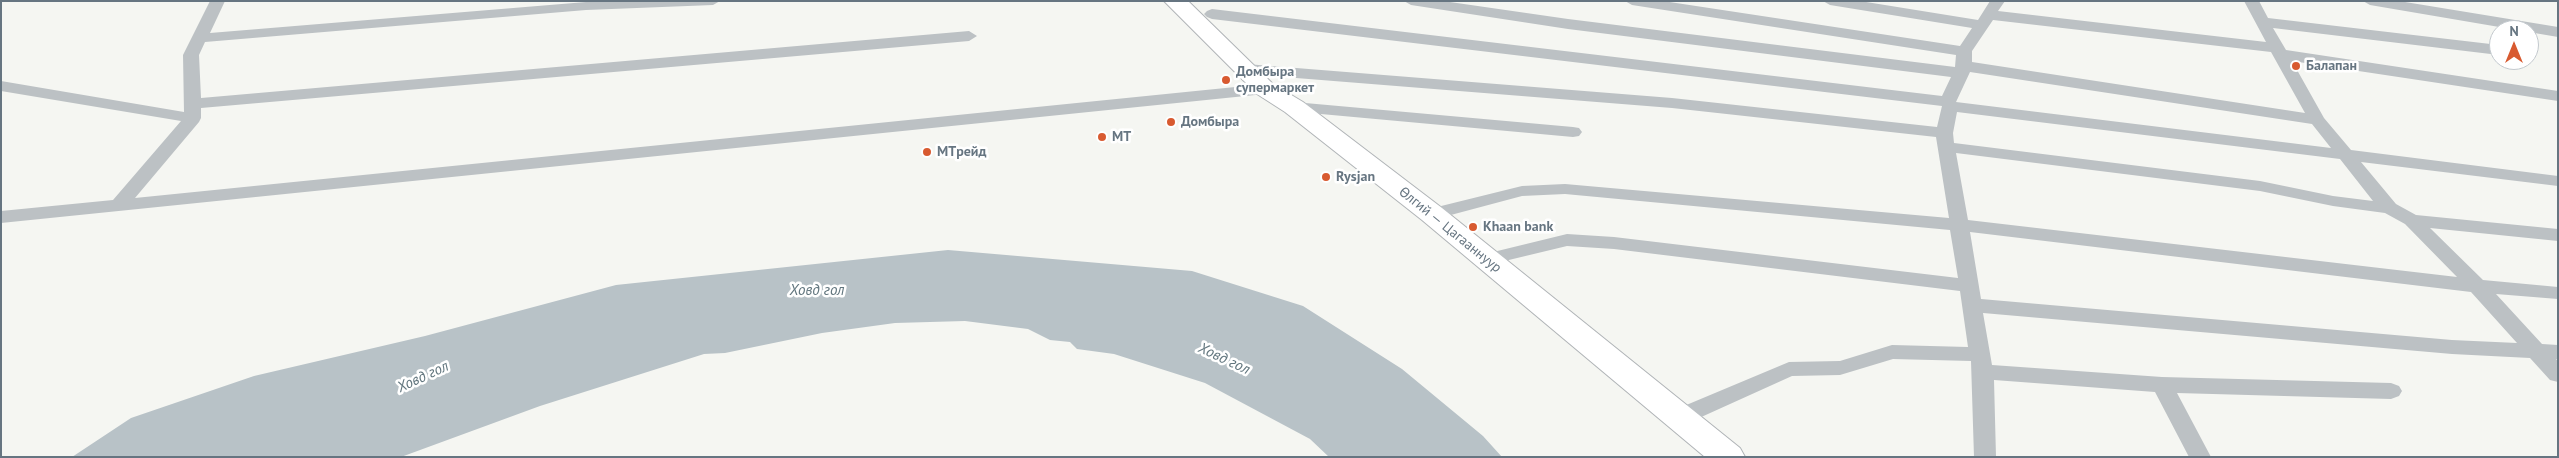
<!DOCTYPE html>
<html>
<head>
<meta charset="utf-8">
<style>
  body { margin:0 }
  #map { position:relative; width:2559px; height:458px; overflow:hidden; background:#f5f6f2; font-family:"PT Sans",sans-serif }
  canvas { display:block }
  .frame { position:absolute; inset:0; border:2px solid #667581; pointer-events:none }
  .north { position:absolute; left:2489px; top:20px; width:50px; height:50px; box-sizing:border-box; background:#fff; border:1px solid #c2c8cd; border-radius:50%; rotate:0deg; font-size:14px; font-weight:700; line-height:20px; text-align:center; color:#667581 }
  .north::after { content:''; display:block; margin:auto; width:18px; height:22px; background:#d85a30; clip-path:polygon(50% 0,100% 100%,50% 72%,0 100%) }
</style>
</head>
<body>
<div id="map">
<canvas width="2559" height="458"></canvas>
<div class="frame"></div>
<div class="north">N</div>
</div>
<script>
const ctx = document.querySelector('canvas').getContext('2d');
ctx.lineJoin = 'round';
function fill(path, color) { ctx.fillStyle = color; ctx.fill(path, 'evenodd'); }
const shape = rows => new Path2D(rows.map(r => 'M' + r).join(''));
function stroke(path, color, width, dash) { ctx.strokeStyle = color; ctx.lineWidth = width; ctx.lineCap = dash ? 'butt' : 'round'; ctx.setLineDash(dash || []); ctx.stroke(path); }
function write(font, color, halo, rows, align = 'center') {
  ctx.font = font + ' "PT Sans",sans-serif'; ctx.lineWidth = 5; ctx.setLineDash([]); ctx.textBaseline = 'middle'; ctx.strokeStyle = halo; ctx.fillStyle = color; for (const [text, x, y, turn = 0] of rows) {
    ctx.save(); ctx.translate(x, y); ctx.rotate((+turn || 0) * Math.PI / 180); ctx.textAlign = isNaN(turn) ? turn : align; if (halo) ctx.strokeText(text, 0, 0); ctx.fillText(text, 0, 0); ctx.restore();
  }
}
const water = shape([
  [948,250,1192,271,1303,306,1402,369,1483,436,1502,457,1329,457,1310,439,1205,383,1114,354,1077,349,1070,342,1050,340,1028,329,965,321,895,323,822,333,725,353,704,354,540,406,401,457,72,457,131,418,254,376,425,336,616,285]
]);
const minor = shape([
  [210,1,225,1,210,33,586,2,720,1,713,5,586,10,205,42,199,55,201,98,969,31,977,36,969,41,201,108,201,118,199,122,135,198,1265,84,1273,89,1265,94,1,223,1,211,113,200,181,121,1,91,1,81,184,112,183,55,210,1],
  [1404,1,1443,1,1568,19,1955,67,1956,55,1632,5,1625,1,1663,1,1960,46,1972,28,1830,5,1823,1,1860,1,1978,20,1990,1,2005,1,1998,11,2266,42,2244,1,2259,1,2268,18,2499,45,2499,55,2273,28,2286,50,2558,91,2558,101,2292,61,2324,118,2351,150,2558,176,2558,186,2361,162,2396,204,2416,215,2558,229,2558,241,2430,228,2483,280,2558,287,2558,299,2496,294,2542,344,2558,345,2558,359,2556,359,2558,361,2558,382,2550,380,2530,358,2452,354,1983,313,1992,365,2162,377,2391,383,2399,386,2402,391,2399,396,2391,399,2177,393,2211,457,2189,457,2155,392,1994,380,1996,457,1974,457,1971,361,1893,359,1840,375,1792,376,1688,423,1680,425,1672,423,1669,417,1672,411,1789,362,1840,361,1892,345,1968,347,1960,291,1614,249,1567,246,1488,265,1481,263,1478,259,1481,255,1567,234,1614,237,1958,278,1950,230,1565,194,1522,196,1432,220,1425,218,1423,214,1425,210,1522,186,1565,184,1949,218,1936,137,1672,108,1246,74,1240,72,1238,69,1240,66,1246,64,1672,98,1937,127,1942,106,1212,19,1207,17,1204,14,1207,11,1212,9,1942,96,1951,77,1568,29,1411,5,1404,1],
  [1993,20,2271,52,2305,113,1972,62,1972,51,1993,20],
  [1970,72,2312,124,2331,148,1956,102,1970,72],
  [1957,112,2340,159,2373,201,2333,196,2260,181,1954,143,1953,133,1957,112],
  [1956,153,2260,191,2333,206,2385,213,2405,224,2457,277,1968,220,1956,153],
  [1970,232,2471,292,2517,343,2452,340,1981,299,1970,232],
  [2363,1,2399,1,2558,27,2558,37,2370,5,2363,1],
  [1294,102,1573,127,1579,128,1582,132,1579,136,1573,137,1288,111,1286,107,1294,102]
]);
const highway = shape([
  [1164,1,1188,1,1273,84,1303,102,1442,208,1740,448,1745,457,1705,457,1422,220,1285,112,1257,94,1164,1]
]);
const markers = [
  [2296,66,5,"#d85a30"],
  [1226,80,5,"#d85a30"],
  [1171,122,5,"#d85a30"],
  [1102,137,5,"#d85a30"],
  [927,152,5,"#d85a30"],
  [1326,177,5,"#d85a30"],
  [1473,227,5,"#d85a30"]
];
const poiNames = [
  ["Балапан",2306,66],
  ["Домбыра",1236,72],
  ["супермаркет",1236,88],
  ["Домбыра",1181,122],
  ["МТ",1112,137],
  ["MTрейд",937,152],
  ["Rysjan",1336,177],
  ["Khaan bank",1483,227]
];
const streetNames = [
  ["Өлгий — Цагааннуур",1450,230,39]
];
const waterNames = [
  ["Ховд гол",817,291],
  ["Ховд гол",1224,359,25],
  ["Ховд гол",423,377,-25]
];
fill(water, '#b8c2c7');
stroke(highway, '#b0b4b7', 2);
fill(minor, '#bcc1c4');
fill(highway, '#fff');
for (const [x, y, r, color] of markers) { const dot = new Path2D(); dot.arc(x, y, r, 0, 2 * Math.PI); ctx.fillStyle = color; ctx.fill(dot); stroke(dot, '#fff', 2); }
write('bold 14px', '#667581', '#fff', poiNames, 'left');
write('14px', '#667581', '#fff', streetNames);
write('italic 15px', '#62767e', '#fff', waterNames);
</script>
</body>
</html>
